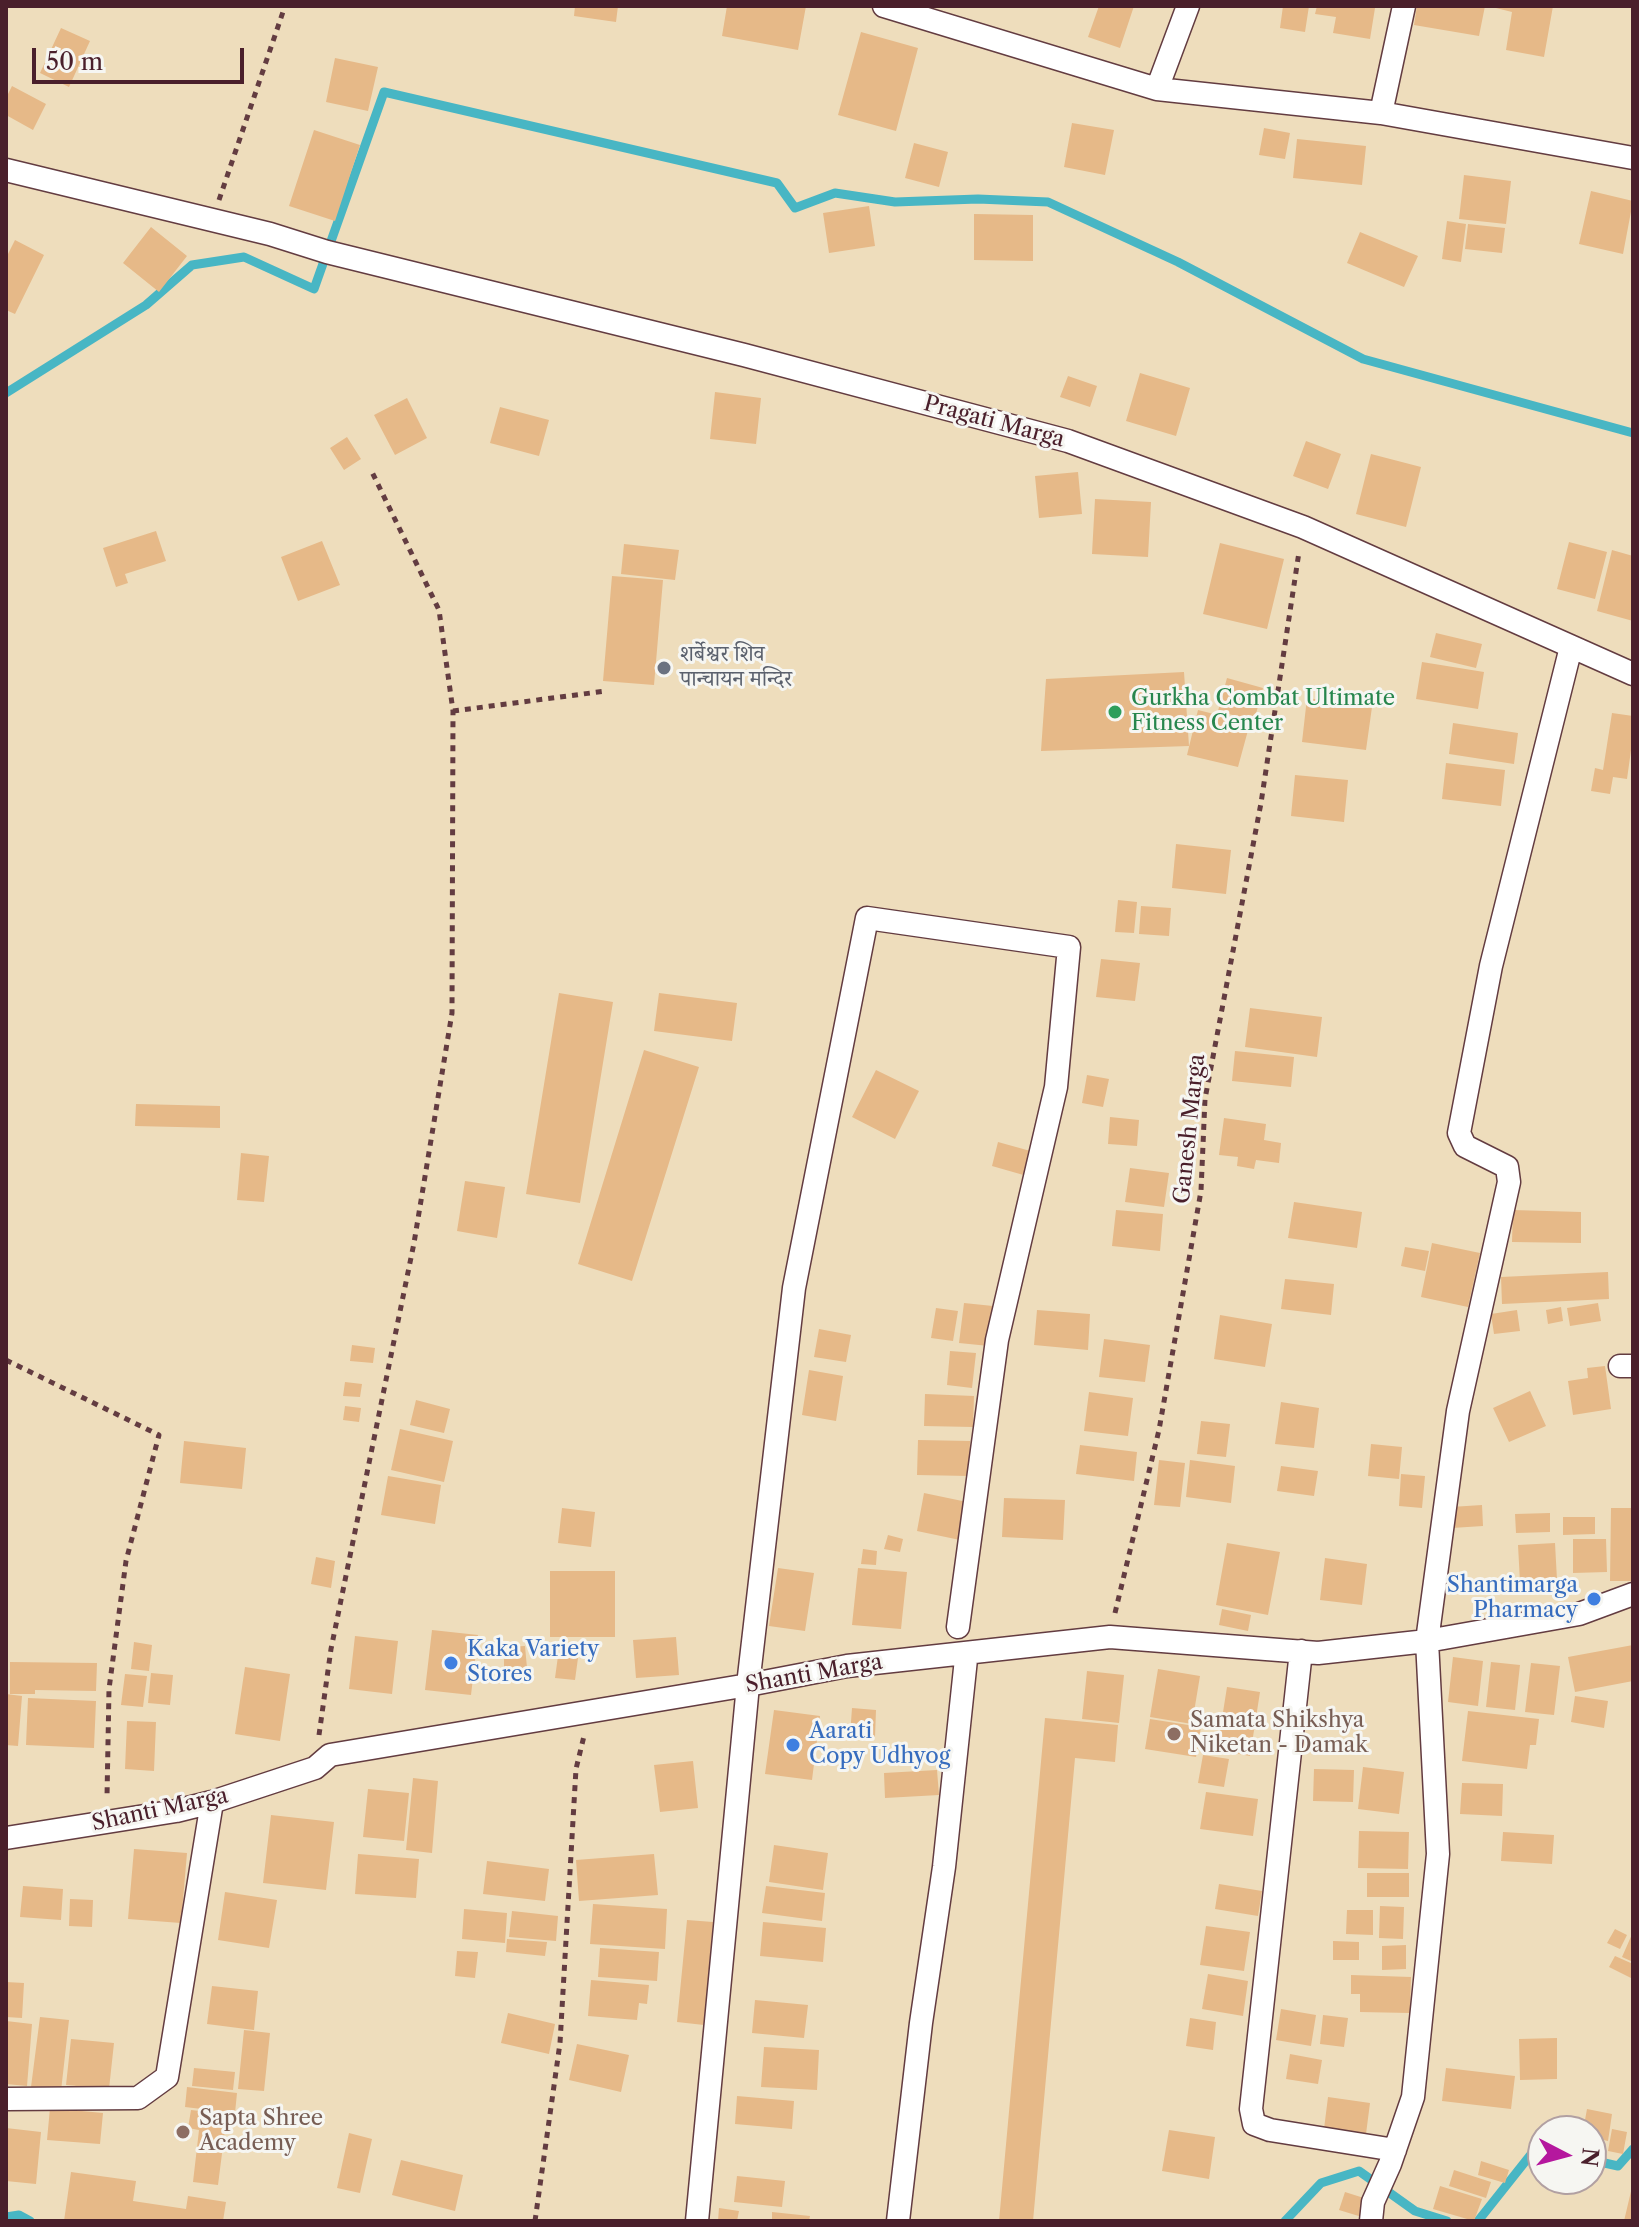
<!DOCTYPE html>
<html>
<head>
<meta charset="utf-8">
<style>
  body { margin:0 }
  #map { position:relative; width:1639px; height:2227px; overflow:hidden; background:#eeddbc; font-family:"Libre Caslon Text",serif }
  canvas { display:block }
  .frame { position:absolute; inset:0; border:8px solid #4a1f2b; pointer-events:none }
  .north { position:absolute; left:1527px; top:2115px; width:80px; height:80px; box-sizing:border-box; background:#f6f6f2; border:2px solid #b1a0a2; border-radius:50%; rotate:96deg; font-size:22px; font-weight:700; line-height:32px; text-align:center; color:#4a1f2b }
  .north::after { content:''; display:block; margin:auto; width:28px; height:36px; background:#b5179e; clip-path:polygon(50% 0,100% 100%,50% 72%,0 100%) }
  .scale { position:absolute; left:32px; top:48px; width:212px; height:36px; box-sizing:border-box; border:4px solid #4a1f2b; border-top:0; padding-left:10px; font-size:24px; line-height:28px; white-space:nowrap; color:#4a1f2b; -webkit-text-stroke:6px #f6f6f2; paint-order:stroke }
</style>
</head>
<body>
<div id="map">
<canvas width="1639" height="2227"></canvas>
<div class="frame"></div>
<div class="north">N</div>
<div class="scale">50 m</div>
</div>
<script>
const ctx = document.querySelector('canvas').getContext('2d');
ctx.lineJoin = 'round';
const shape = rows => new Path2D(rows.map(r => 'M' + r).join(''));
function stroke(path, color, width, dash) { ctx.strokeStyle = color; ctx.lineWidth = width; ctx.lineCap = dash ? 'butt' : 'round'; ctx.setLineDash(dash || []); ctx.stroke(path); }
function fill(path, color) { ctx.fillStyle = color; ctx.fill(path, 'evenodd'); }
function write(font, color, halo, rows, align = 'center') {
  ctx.font = font + ' "Libre Caslon Text","Noto Serif Devanagari",serif'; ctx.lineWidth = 6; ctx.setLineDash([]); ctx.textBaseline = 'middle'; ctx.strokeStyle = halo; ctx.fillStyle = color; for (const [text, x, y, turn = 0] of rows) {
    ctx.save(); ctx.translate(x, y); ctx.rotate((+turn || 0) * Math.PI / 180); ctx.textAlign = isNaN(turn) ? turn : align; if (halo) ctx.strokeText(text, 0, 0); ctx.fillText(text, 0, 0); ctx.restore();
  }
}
const stream = shape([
  [6,393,146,305,192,265,244,257,314,289,384,92,777,183,795,208,835,193,895,202,978,199,1048,202,1178,262,1363,359,1633,433],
  [1591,2160,1618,2166,1633,2149],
  [6,2217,19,2215,30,2221],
  [1285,2221,1321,2183,1359,2171,1415,2211,1447,2221],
  [1478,2221,1536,2148,1543,2150]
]);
const building = shape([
  [575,6,618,6,616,22,574,16],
  [727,6,806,6,798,50,722,36],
  [1099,6,1134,6,1120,48,1088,37],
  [1283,6,1309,6,1305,32,1280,28],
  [1317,6,1375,8,1370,39,1333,33,1336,17,1315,14],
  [1417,6,1485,6,1479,36,1414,25],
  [1488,6,1553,6,1544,57,1506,50,1512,12],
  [61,28,90,41,69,87,40,73],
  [861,32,918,48,896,131,838,115],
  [335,58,378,67,368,111,326,102],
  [12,86,46,104,33,130,6,115,6,98],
  [1072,123,1114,130,1105,175,1064,167],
  [1264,128,1290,133,1285,159,1259,155],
  [314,130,360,145,335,221,289,206],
  [1297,139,1366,146,1362,185,1293,178],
  [914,143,948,152,939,187,905,178],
  [1464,175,1511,181,1506,224,1459,219],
  [1591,191,1633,201,1623,254,1579,244],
  [869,206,875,246,829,253,823,213],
  [974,214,1033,215,1033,261,974,260],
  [1447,221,1466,224,1461,262,1442,259],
  [1468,224,1505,228,1502,253,1465,249],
  [151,227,187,256,159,292,123,263],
  [1360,232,1418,256,1404,287,1347,263],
  [15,240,44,255,15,314,6,310,6,258],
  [1140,373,1190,388,1176,436,1126,421],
  [1068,376,1097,386,1090,407,1060,397],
  [715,392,761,398,756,444,710,439],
  [407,398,427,438,395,455,374,415],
  [500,407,549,420,539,456,490,443],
  [347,437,361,459,344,470,330,448],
  [1306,441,1341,454,1328,489,1293,476],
  [1371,454,1421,467,1406,527,1356,514],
  [1078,472,1082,514,1039,518,1035,476],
  [1095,499,1151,502,1148,557,1092,554],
  [156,531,166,561,125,574,128,583,116,587,103,548],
  [322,541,340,585,298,601,281,557],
  [1569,542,1607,552,1595,599,1557,589],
  [1220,543,1284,559,1267,629,1203,614],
  [624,544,679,550,675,580,621,574],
  [1612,550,1633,556,1633,621,1597,611],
  [612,576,663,580,654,685,603,681],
  [1436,633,1482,644,1476,668,1430,657],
  [1422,662,1484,672,1478,709,1416,699],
  [1184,672,1189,746,1041,751,1046,679],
  [1227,678,1263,688,1254,721,1218,711],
  [1307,698,1372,707,1366,750,1302,742],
  [1198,710,1250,723,1238,767,1187,755],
  [1612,713,1633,716,1633,736,1627,779,1613,777,1610,794,1591,791,1595,768,1603,770],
  [1453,723,1518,733,1514,764,1449,754],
  [1446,763,1505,770,1501,806,1442,799],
  [1295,775,1348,780,1344,822,1291,816],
  [1176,844,1231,850,1226,894,1172,888],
  [1118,900,1137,902,1134,933,1115,932],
  [1141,906,1171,908,1169,936,1139,934],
  [1101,959,1140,963,1135,1001,1096,997],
  [559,993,613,1002,580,1203,526,1194],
  [659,993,737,1003,732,1041,654,1031],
  [1250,1008,1322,1017,1317,1057,1245,1047],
  [644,1050,699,1067,632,1281,578,1264],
  [1235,1051,1294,1057,1291,1087,1232,1081],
  [876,1070,919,1091,895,1139,852,1117],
  [1087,1075,1109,1079,1103,1107,1082,1103],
  [136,1104,220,1106,220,1128,135,1126],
  [1110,1117,1139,1120,1137,1146,1108,1144],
  [1224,1118,1266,1124,1264,1140,1281,1143,1279,1163,1256,1160,1254,1169,1237,1166,1238,1157,1219,1155],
  [998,1142,1034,1152,1027,1176,992,1166],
  [241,1153,269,1156,264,1202,237,1200],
  [1130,1168,1169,1173,1164,1207,1125,1202],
  [465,1181,505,1187,497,1238,457,1231],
  [1294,1202,1362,1212,1357,1248,1288,1238],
  [1116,1210,1163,1214,1160,1251,1112,1246],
  [1513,1210,1581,1212,1581,1243,1512,1242],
  [1432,1243,1480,1253,1468,1307,1421,1297],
  [1405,1247,1429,1251,1425,1271,1401,1266],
  [1608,1272,1609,1299,1502,1304,1501,1277],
  [1285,1279,1334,1284,1331,1315,1281,1309],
  [964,1303,993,1306,989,1346,959,1343],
  [1598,1303,1601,1321,1570,1326,1567,1308],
  [1561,1307,1563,1321,1548,1324,1546,1310],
  [936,1308,958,1311,953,1341,931,1338],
  [1037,1310,1090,1314,1088,1350,1034,1345],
  [1517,1310,1520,1331,1494,1334,1491,1314],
  [1220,1315,1272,1324,1265,1367,1214,1359],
  [819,1329,851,1335,846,1362,814,1357],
  [1104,1339,1150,1345,1145,1382,1099,1377],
  [352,1345,375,1348,373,1363,350,1361],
  [950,1351,976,1353,972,1388,947,1385],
  [1605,1366,1611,1409,1573,1415,1568,1381,1588,1378,1587,1368],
  [809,1370,843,1376,836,1421,802,1415],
  [345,1382,362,1384,360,1397,343,1396],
  [1530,1391,1546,1426,1509,1442,1493,1408],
  [1089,1392,1133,1398,1128,1436,1084,1431],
  [925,1394,974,1396,973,1427,924,1426],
  [416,1400,450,1409,444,1433,410,1425],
  [1281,1402,1319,1408,1314,1448,1275,1444],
  [345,1406,361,1408,359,1422,343,1420],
  [1201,1421,1230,1424,1226,1457,1197,1454],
  [400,1429,453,1441,444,1482,391,1470],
  [918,1440,970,1441,969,1476,917,1475],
  [184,1441,246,1448,242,1489,180,1483],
  [1371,1444,1402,1447,1399,1479,1368,1476],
  [1080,1445,1137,1452,1134,1481,1076,1474],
  [1159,1460,1185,1463,1180,1507,1154,1505],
  [1190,1460,1235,1466,1231,1503,1186,1497],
  [1281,1466,1318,1471,1314,1496,1277,1491],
  [1401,1474,1425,1476,1422,1508,1399,1506],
  [388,1476,441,1485,435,1524,381,1515],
  [924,1493,967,1502,960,1540,917,1531],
  [1004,1498,1065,1500,1063,1540,1002,1537],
  [1482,1505,1483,1526,1452,1528,1451,1507],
  [562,1508,595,1512,591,1547,558,1543],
  [1611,1508,1633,1508,1633,1581,1610,1581],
  [1550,1513,1550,1532,1516,1533,1515,1514],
  [1563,1517,1595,1517,1595,1534,1563,1535],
  [888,1535,903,1539,900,1552,884,1549],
  [1573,1539,1606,1539,1607,1572,1573,1573],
  [1227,1543,1280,1552,1268,1615,1216,1605],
  [1555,1543,1557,1580,1520,1582,1518,1545],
  [863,1549,877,1551,876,1565,861,1564],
  [316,1557,335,1561,331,1588,311,1584],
  [1325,1558,1367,1564,1362,1605,1320,1600],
  [778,1568,814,1573,805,1631,769,1626],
  [858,1568,907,1572,901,1629,852,1625],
  [550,1571,615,1571,615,1637,550,1637],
  [1222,1609,1251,1615,1248,1631,1219,1625],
  [432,1630,478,1635,471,1695,425,1690],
  [355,1636,398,1641,392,1694,349,1689],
  [676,1637,679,1675,636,1678,633,1640],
  [134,1642,152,1645,149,1671,131,1669],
  [1633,1645,1633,1681,1575,1692,1568,1657],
  [525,1646,527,1668,504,1669,504,1647],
  [558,1656,578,1658,575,1680,555,1678],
  [1453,1657,1483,1661,1478,1706,1448,1702],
  [10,1662,97,1663,96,1691,35,1690,35,1694,10,1694],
  [1491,1662,1520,1665,1515,1710,1486,1707],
  [1531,1663,1560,1666,1554,1715,1525,1712],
  [245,1667,290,1674,280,1741,235,1734],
  [1158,1669,1200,1676,1192,1724,1150,1717],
  [1087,1671,1124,1675,1119,1723,1082,1719],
  [151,1673,173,1675,170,1705,148,1703],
  [125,1674,147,1676,143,1707,121,1705],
  [1227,1687,1260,1692,1250,1756,1217,1750],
  [6,1694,22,1696,18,1746,6,1745],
  [1575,1696,1608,1701,1604,1728,1571,1722],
  [28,1698,96,1701,94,1748,26,1745],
  [852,1708,876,1710,875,1737,850,1736],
  [774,1710,820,1716,812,1780,765,1774],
  [1468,1711,1539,1719,1536,1745,1530,1745,1527,1769,1462,1761],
  [1045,1718,1118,1725,1115,1762,1075,1758,1033,2221,999,2221],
  [1150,1719,1201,1727,1196,1757,1145,1749],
  [127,1721,156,1722,154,1771,125,1769],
  [1203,1755,1229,1759,1224,1787,1198,1783],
  [693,1761,698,1808,660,1812,654,1765],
  [1363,1767,1404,1772,1399,1814,1358,1809],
  [1314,1769,1354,1770,1353,1802,1313,1801],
  [937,1770,939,1795,885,1798,884,1773],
  [413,1778,438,1781,432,1853,406,1850],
  [1462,1783,1503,1784,1502,1816,1460,1814],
  [368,1789,409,1793,404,1841,363,1837],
  [1206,1792,1258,1799,1253,1836,1200,1829],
  [271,1815,334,1822,326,1890,263,1883],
  [1359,1831,1409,1832,1408,1869,1358,1868],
  [1503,1832,1554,1835,1552,1864,1501,1861],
  [774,1845,828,1853,823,1890,769,1882],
  [134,1849,187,1853,181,1923,128,1919],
  [358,1854,419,1859,416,1898,355,1894],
  [654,1854,658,1895,579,1901,576,1860],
  [487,1861,549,1869,545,1901,483,1894],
  [1367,1873,1409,1873,1409,1897,1367,1897],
  [1219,1884,1262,1891,1258,1916,1215,1909],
  [23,1886,63,1889,61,1920,20,1917],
  [766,1886,825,1893,822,1921,762,1913],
  [225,1892,277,1900,269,1948,218,1940],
  [70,1899,93,1900,92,1927,69,1926],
  [593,1904,667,1909,665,1949,590,1944],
  [1380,1906,1404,1907,1403,1939,1379,1938],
  [464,1909,507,1913,505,1943,462,1939],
  [1347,1910,1373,1910,1373,1935,1346,1934],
  [512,1911,558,1916,556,1941,509,1937],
  [687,1920,713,1922,704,2025,677,2022],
  [763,1922,826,1928,823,1962,760,1956],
  [1206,1926,1250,1932,1244,1971,1200,1965],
  [1615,1929,1627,1935,1620,1949,1607,1943],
  [1633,1932,1633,1962,1622,1957],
  [507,1939,547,1942,545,1956,506,1952],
  [1333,1941,1359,1942,1359,1960,1333,1960],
  [1406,1945,1406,1969,1382,1970,1382,1946],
  [600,1948,659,1952,657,1981,598,1977],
  [457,1951,478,1952,475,1978,455,1976],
  [1615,1956,1633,1964,1633,1979,1609,1967],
  [1208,1974,1248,1981,1243,2016,1202,2009],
  [1351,1975,1411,1977,1410,2013,1360,2012,1360,1994,1351,1994],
  [591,1980,649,1985,647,2004,639,2003,637,2020,588,2016],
  [6,1982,24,1983,22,2018,6,2017],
  [212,1986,258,1991,254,2030,207,2024],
  [755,2000,808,2005,804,2038,752,2033],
  [1281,2009,1316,2015,1311,2046,1276,2040],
  [508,2013,555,2024,549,2054,501,2043],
  [1323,2015,1348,2018,1344,2047,1320,2044],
  [40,2017,69,2020,61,2091,31,2087],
  [1190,2018,1216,2022,1213,2050,1186,2046],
  [6,2021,32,2024,27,2086,6,2084],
  [244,2030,270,2033,264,2091,238,2089],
  [1557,2038,1557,2079,1520,2080,1519,2039],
  [71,2039,114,2043,109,2089,66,2085],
  [577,2044,629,2055,621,2092,569,2080],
  [764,2047,819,2050,817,2090,761,2087],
  [1290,2054,1322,2060,1318,2084,1286,2079],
  [194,2068,235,2072,233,2090,192,2086],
  [1446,2068,1515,2076,1511,2109,1442,2101],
  [187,2087,237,2093,235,2113,185,2107],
  [737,2096,794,2101,792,2129,735,2124],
  [1328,2097,1370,2103,1366,2134,1324,2129],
  [50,2108,103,2113,100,2144,47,2140],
  [1587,2109,1612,2114,1608,2141,1591,2137,1591,2131,1583,2131],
  [191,2110,227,2114,218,2185,193,2182,199,2130,188,2128],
  [6,2128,41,2132,36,2184,6,2181],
  [1612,2129,1627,2132,1623,2154,1608,2151],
  [1169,2130,1215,2137,1209,2179,1162,2171],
  [349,2133,372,2139,360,2193,337,2188],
  [401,2160,463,2175,455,2211,392,2195],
  [1481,2161,1509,2170,1505,2183,1478,2175],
  [1454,2170,1491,2182,1486,2198,1449,2186],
  [71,2172,136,2181,133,2201,186,2209,188,2196,226,2202,223,2221,64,2221],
  [737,2176,785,2181,782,2207,734,2202],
  [1440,2186,1482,2199,1474,2221,1433,2209],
  [1632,2187,1633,2221,1624,2221],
  [1345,2192,1367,2199,1362,2217,1339,2210],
  [719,2208,739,2211,737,2221,718,2221],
  [772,2212,810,2216,809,2221,772,2221]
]);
const path = shape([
  [219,200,285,6],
  [453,711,606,691],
  [6,1360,159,1435,126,1561,109,1689,107,1797],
  [1115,1613,1159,1430,1201,1191,1205,1099,1261,803,1299,552],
  [319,1735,331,1649,414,1243,452,1013,453,711,439,610,372,472],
  [535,2221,560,2043,576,1769,584,1736]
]);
const minor = shape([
  [884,6,1157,89,1381,113,1633,158],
  [1157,89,1188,6],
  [1381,113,1404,6],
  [6,170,270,234,327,252,744,355,1068,441,1303,527,1633,674],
  [1620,1366,1633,1366],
  [1301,1651,1251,2109,1254,2124,1270,2130,1395,2150],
  [6,1838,176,1811,212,1802,315,1768,330,1755,748,1685,847,1666,1110,1637,1318,1653,1427,1641,1579,1614,1633,1594],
  [6,2099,138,2098,167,2077,212,1802],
  [697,2221,748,1685,794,1288,867,918,1069,947,1056,1087,997,1340,958,1627],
  [898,2221,921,2023,944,1867,966,1659],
  [1371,2221,1373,2202,1390,2164,1413,2097,1438,1854,1427,1641,1458,1411,1509,1182,1507,1167,1465,1146,1459,1133,1491,966,1571,647]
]);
const markers = [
  [664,668,8,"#6b7280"],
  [1115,712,8,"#2e9e5b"],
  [1594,1599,8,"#3f7fe0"],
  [451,1663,8,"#3f7fe0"],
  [1174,1734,8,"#8d6e63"],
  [793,1745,8,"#3f7fe0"],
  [183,2132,8,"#8d6e63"]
];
const streetNames = [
  ["Pragati Marga",994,422,15],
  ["Ganesh Marga",1190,1129,-84],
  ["Shanti Marga",814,1674,-10],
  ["Shanti Marga",160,1810,-12]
];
const worshipNames = [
  ["शर्बेश्वर शिव",680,655],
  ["पान्चायन मन्दिर",680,680]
];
const leisureNames = [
  ["Gurkha Combat Ultimate",1131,699],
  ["Fitness Center",1131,724]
];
const shopNames = [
  ["Shantimarga",1578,1586,"right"],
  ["Pharmacy",1578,1611,"right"],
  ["Kaka Variety",467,1650],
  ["Stores",467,1675],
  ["Aarati",809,1732],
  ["Copy Udhyog",809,1757]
];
const educationNames = [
  ["Samata Shikshya",1190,1721],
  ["Niketan - Damak",1190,1746],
  ["Sapta Shree",199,2119],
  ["Academy",199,2144]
];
stroke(stream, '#48b6c4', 9);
fill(building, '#e6b988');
stroke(minor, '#633c41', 25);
stroke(path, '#633c41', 5, [6, 6]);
stroke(minor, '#fff', 22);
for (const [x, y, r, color] of markers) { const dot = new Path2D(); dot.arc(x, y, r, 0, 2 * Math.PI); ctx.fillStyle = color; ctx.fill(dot); stroke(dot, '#f6f6f2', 3); }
write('22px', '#4a1f2b', '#f6f6f2', streetNames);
write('22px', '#5b616d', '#f6f6f2', worshipNames, 'left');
write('22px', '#27864d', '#f6f6f2', leisureNames, 'left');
write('22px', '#366cbe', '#f6f6f2', shopNames, 'left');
write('22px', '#785e54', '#f6f6f2', educationNames, 'left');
</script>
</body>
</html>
